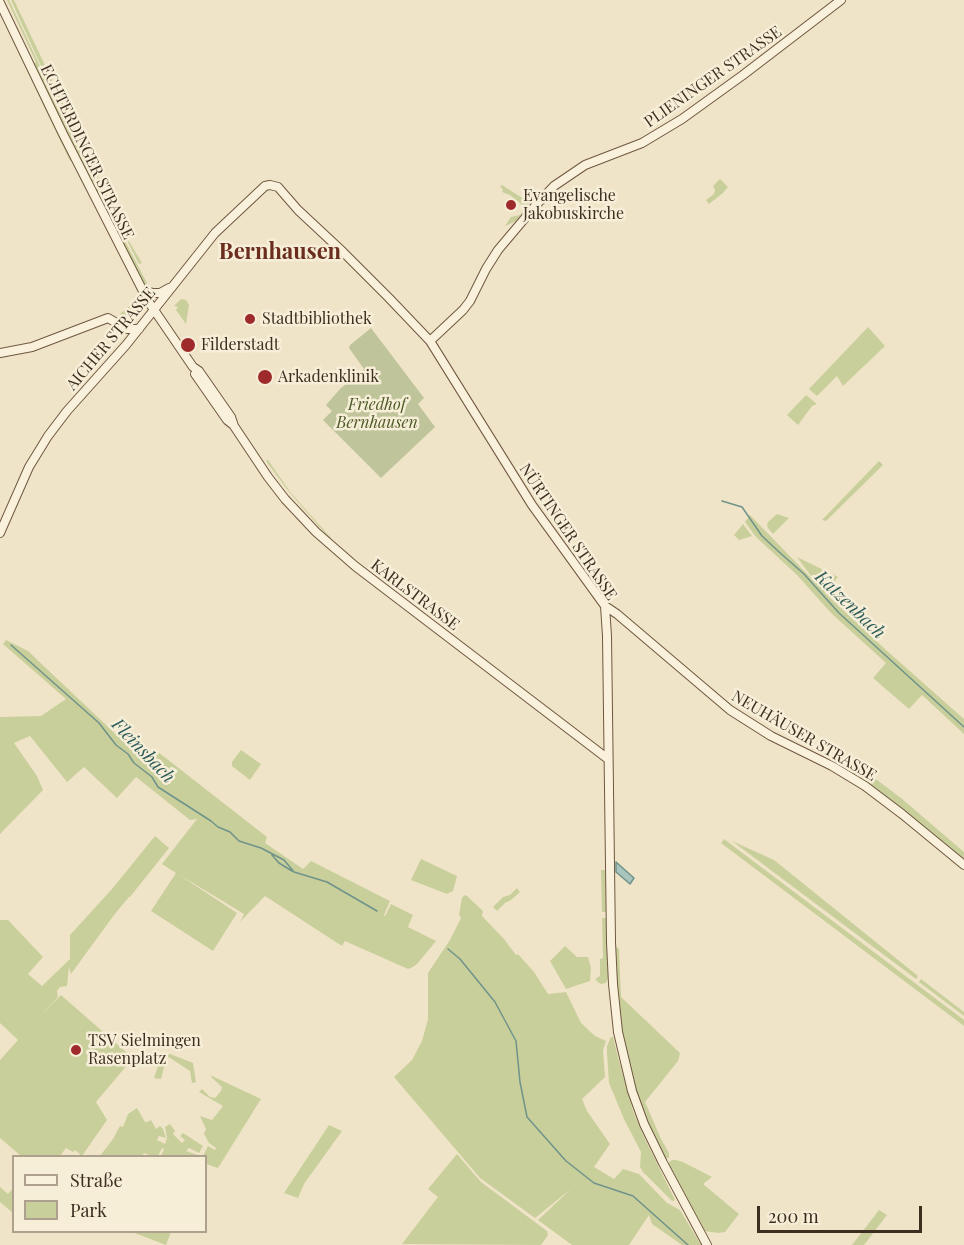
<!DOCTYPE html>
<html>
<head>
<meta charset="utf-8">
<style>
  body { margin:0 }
  #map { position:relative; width:964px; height:1245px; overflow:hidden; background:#f0e4c8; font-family:"Playfair Display",serif }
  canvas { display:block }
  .legend { position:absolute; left:12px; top:1155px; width:195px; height:78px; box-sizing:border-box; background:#f7eed8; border:2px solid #ada18e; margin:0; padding:8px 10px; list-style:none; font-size:18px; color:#3d2e20 }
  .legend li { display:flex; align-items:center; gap:12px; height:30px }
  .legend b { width:30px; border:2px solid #ada18e }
  .scale { position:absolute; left:757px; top:1206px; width:165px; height:27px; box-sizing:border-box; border:3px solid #3d2e20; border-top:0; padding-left:8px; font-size:18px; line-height:21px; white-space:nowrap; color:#3d2e20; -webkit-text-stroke:4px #f7eed8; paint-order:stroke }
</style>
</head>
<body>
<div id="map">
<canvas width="964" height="1245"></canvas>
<ul class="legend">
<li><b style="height:8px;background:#faf1dc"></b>Straße</li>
<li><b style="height:16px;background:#c9cf9b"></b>Park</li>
</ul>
<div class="scale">200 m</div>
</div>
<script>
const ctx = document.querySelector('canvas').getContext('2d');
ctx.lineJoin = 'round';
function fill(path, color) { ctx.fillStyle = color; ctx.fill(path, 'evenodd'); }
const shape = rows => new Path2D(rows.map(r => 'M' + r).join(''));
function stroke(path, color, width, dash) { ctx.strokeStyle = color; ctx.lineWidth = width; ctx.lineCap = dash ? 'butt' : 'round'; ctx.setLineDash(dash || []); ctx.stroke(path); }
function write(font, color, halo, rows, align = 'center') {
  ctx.font = font + ' "Playfair Display",serif'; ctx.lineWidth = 5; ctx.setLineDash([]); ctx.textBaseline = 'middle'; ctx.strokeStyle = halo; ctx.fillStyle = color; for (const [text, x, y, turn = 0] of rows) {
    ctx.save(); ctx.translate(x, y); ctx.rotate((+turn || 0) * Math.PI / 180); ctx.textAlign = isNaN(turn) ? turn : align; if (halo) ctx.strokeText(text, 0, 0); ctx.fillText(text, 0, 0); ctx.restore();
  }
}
const green = shape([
  [7,0,9,0,17,17,97,188,147,283,146,286,136,269,64,128,33,64,36,62],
  [11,0,14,0,127,238,142,263,139,264,101,189,51,88],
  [0,9,72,159,70,161,0,14],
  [720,179,728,187,723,193,709,204,706,200,714,194,715,190,713,186],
  [502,185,530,203,516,221,505,226,511,217,520,215,525,207,510,195,502,192,503,190,500,186],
  [181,299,186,300,189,305,186,324,176,310,178,307,174,306],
  [134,302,139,305,143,306,132,320,129,322,126,321,123,319,120,314],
  [868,327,885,346,843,386,837,376,817,396,809,389],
  [806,395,817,404,812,406,798,425,787,415],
  [268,460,291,493,331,538,330,539,290,493,266,461],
  [879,461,883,465,826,521,822,520],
  [777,514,789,518,773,534,768,528,767,525,768,522],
  [750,515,816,583,797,557,838,577,825,593,886,650,964,719,964,734,922,695,909,709,873,678,886,663,831,613,797,575,756,537,745,522],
  [743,524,752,536,739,540,734,535],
  [6,640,28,651,125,743,130,744,146,759,158,752,267,837,265,843,303,869,311,861,390,901,384,915,385,916,391,904,413,915,408,927,436,941,417,964,413,967,408,969,345,941,342,946,265,896,240,922,244,914,178,874,237,913,213,951,151,911,176,873,162,864,197,819,190,820,136,777,117,798,84,767,67,782,30,736,14,743,37,776,43,790,0,834,0,717,41,716,66,699,3,644],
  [241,750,261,764,250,780,232,766,232,762],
  [848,763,877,780,901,798,964,852,964,859,895,803,851,773,848,769],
  [155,836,169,848,130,897,129,897,114,915,71,974,69,967,67,986,60,987,57,991,58,997,40,1016,61,995,133,1058,96,1102,107,1120,82,1156,79,1156,80,1154,75,1150,73,1152,66,1148,60,1156,61,1156,21,1156,0,1138,0,1060,18,1040,0,1023,0,920,8,920,43,957,28,974,42,986,70,959,70,935,112,889],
  [724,839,964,1020,964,1026,721,843],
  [732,841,774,860,918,976,916,979],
  [421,859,457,876,453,891,447,894,411,880],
  [601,870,605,870,606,912,602,912],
  [517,888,520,892,511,900,505,903,497,911,493,907,503,897,510,895],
  [464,895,467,896,483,911,482,916,504,939,516,955,518,954,534,972,548,994,566,992,581,1023,595,1036,606,1041,603,1050,605,1077,582,1099,587,1111,610,1144,594,1167,614,1179,623,1169,639,1174,667,1203,680,1210,701,1245,682,1245,652,1224,649,1215,629,1245,572,1245,538,1220,571,1189,535,1218,480,1178,394,1077,412,1060,422,1041,428,1019,428,973,450,940,461,918,459,915,462,898],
  [602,918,606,918,608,978,606,983,601,984,599,983,595,979,600,976,600,959,603,958],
  [565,946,577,957,588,957,591,968,590,981,566,989,550,961],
  [617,947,619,949,621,997,680,1053,678,1061,645,1102,661,1139,669,1153,669,1158,664,1158,652,1131,641,1106,628,1065,622,1034,618,1005,615,948],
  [921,979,964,1012,964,1016,919,982],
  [611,1037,613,1037,618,1057,633,1111,646,1141,675,1200,673,1201,671,1200,643,1172,640,1167,641,1152,624,1119,609,1083,607,1053,607,1046],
  [170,1054,193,1063,196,1082,192,1083,190,1071,167,1056,161,1079,154,1078,161,1057,164,1055],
  [212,1076,261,1099,218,1168,206,1164,206,1156,203,1156,208,1146,215,1150,216,1148,209,1143,204,1134,206,1129,200,1116,212,1120,223,1106,199,1092,202,1089,210,1097,215,1098,221,1091,222,1087,211,1077],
  [137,1108,145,1122,147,1122,151,1120,156,1129,160,1126,163,1129,166,1138,159,1136,157,1140,165,1144,167,1138,165,1127,170,1124,175,1131,173,1134,182,1143,185,1140,180,1136,183,1133,203,1146,199,1153,189,1148,186,1151,201,1156,161,1156,164,1149,162,1148,158,1156,151,1156,144,1153,142,1156,100,1156,113,1139,120,1126,123,1127,128,1114],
  [329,1125,342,1131,304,1184,298,1198,284,1193],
  [457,1154,481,1182,547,1231,548,1235,541,1245,402,1244,438,1197,428,1189],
  [672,1160,676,1160,683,1162,712,1177,703,1184,739,1214,725,1232,718,1233,704,1231,667,1166,668,1163],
  [0,1187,8,1194,13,1188,13,1213,0,1202],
  [879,1210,887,1215,864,1245,852,1245],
  [132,1232,171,1232,166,1245]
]);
const cemetery = shape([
  [371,328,424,398,418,404,435,427,381,478,323,420,332,411,326,405,340,389,364,369,349,348,350,345]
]);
const water = shape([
  [616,862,634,878,630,884,616,872,616,862]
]);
const stream = shape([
  [722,501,742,507,762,536,778,551,804,574,839,613,964,727],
  [11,645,99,723,116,745,128,754,134,763,152,777,158,787,211,821,218,827,230,832,239,841,261,848,284,860,294,872,327,882,377,911],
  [272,855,279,863,292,871],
  [448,949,460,959,495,1002,516,1041,520,1082,527,1117,566,1161,594,1183,633,1196,688,1245]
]);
const secondary = shape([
  [0,3,63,134,148,301,193,367,199,371,231,417,234,426,268,477,285,499,316,532,355,566,608,759],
  [143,291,153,293,160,293,169,288],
  [430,341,463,310,470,301,486,269,498,250,536,205,554,186,585,165,642,143,682,119,743,75,841,0],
  [0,353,32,347,108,318,127,329,139,329],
  [195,374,227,420,232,424],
  [0,533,29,467,48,436,67,411,126,345,215,233,265,186,270,185,278,187,298,210,343,252,389,298,430,341,532,505,605,606,607,636,611,942,613,984,618,1032,632,1091,644,1124,663,1163,707,1245],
  [605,606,617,614,730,710,771,736,832,766,865,786,902,814,964,865]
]);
const markers = [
  [511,205,6,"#9e2a2b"],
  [250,319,6,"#9e2a2b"],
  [188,345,8,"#9e2a2b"],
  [265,377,8,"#9e2a2b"],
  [76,1050,6,"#9e2a2b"]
];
const streetNames = [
  ["PLIENINGER STRASSE",713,77,-35],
  ["ECHTERDINGER STRASSE",87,152,64],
  ["AICHER STRASSE",111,339,-50],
  ["NÜRTINGER STRASSE",568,532,56],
  ["KARLSTRASSE",415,595,37],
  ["NEUHÄUSER STRASSE",804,736,30]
];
const poiNames = [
  ["Evangelische",523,196],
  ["Jakobuskirche",523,214],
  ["Stadtbibliothek",262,319],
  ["Filderstadt",201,345],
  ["Arkadenklinik",278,377],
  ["TSV Sielmingen",88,1041],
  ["Rasenplatz",88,1059]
];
const parkNames = [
  ["Friedhof",377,405],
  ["Bernhausen",377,423]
];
const waterNames = [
  ["Katzenbach",850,605,44],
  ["Fleinsbach",143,751,46]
];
const districtNames = [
  ["Bernhausen",280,252]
];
fill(green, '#c9cf9b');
fill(cemetery, '#bfc49a');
fill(water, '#a9c4bc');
stroke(water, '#6f938a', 1.5);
stroke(stream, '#6f938a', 1.5);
stroke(secondary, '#6f573f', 10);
stroke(secondary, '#faf1dc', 8);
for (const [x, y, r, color] of markers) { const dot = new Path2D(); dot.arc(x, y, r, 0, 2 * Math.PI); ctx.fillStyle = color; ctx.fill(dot); stroke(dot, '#f7eed8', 2); }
write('16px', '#3d2e20', '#f7eed8', streetNames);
write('16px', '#3d2e20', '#f7eed8', poiNames, 'left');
write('italic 16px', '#4d5a26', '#f7eed8', parkNames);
write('italic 18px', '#2f5d5a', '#f7eed8', waterNames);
write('bold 22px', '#6b2e1e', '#f7eed8', districtNames);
</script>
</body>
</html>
